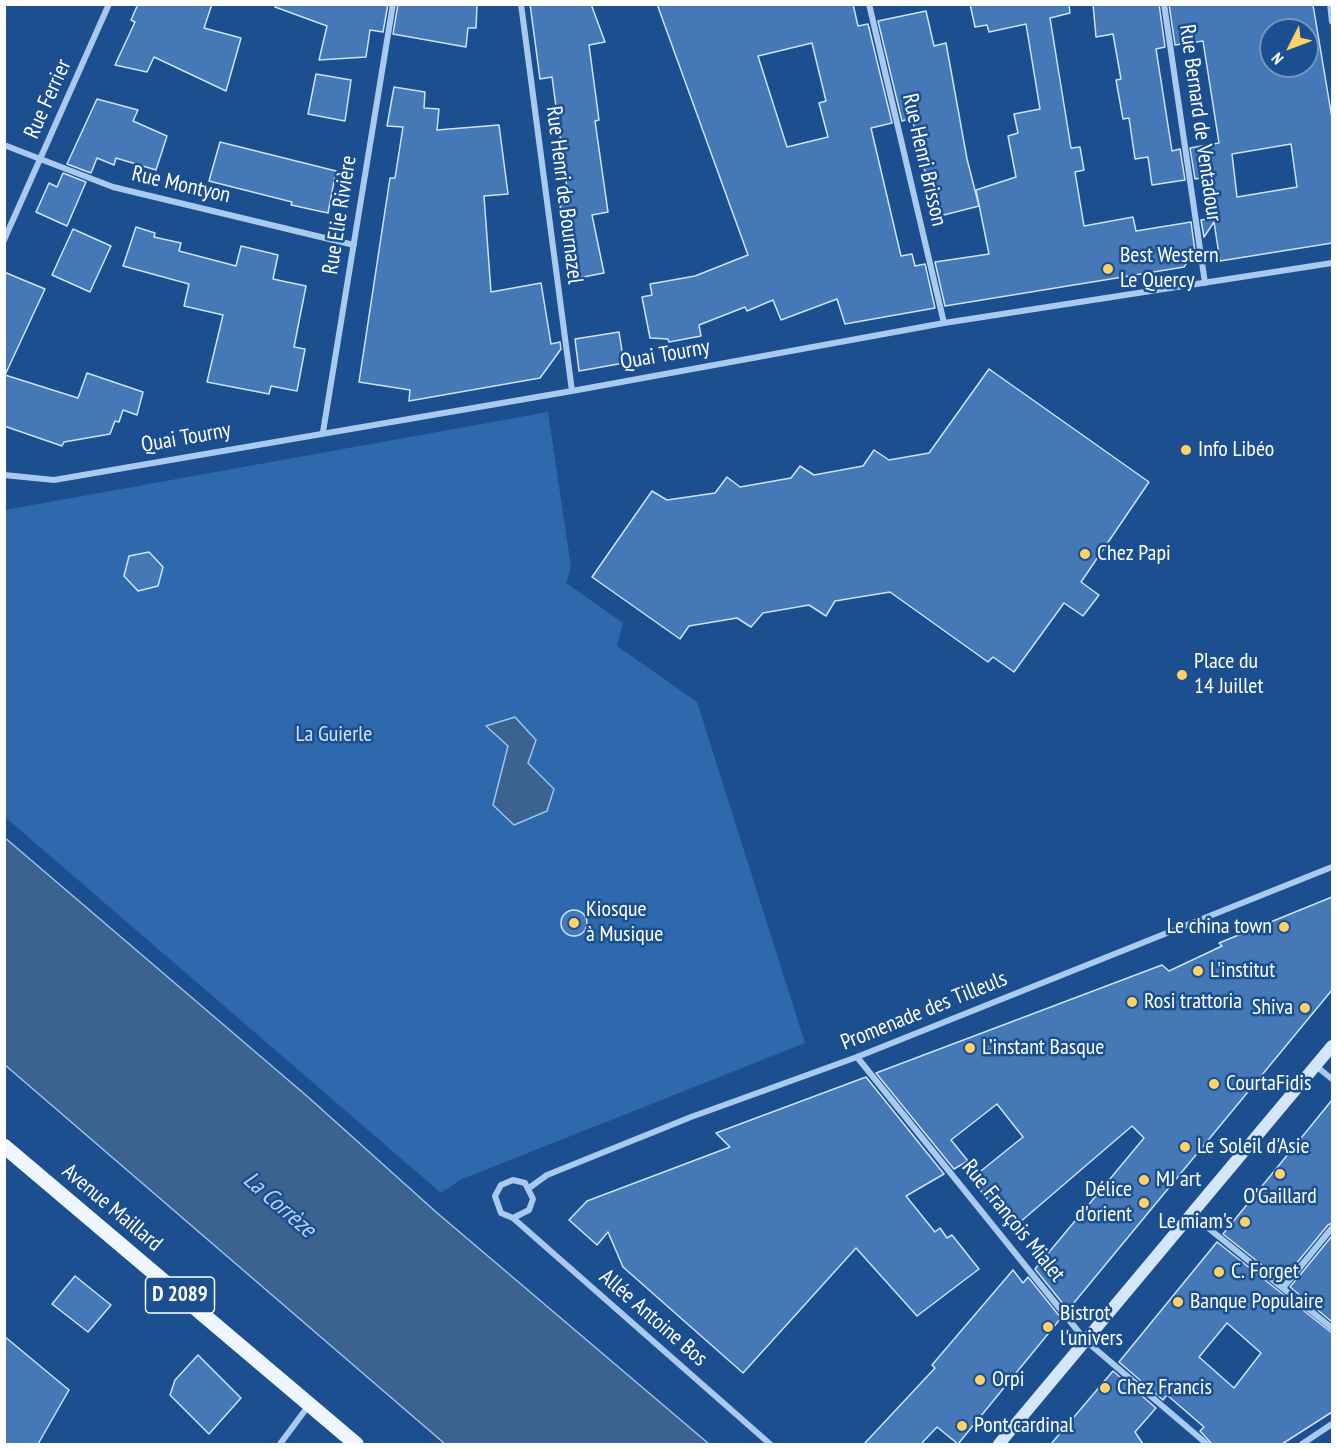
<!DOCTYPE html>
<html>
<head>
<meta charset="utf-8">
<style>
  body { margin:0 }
  #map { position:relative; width:1337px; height:1449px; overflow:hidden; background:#1b4f8f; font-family:"PT Sans Narrow",sans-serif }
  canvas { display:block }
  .frame { position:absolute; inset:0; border:6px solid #fff; pointer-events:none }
  .north { position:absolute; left:1259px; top:18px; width:60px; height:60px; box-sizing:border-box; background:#1b4f8f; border:2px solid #7695bc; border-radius:50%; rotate:228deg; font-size:16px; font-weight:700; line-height:24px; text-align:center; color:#fff }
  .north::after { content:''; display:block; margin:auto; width:21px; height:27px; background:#ffd166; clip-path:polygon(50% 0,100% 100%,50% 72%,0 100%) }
</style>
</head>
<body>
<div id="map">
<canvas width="1337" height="1449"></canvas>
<div class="frame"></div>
<div class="north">N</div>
</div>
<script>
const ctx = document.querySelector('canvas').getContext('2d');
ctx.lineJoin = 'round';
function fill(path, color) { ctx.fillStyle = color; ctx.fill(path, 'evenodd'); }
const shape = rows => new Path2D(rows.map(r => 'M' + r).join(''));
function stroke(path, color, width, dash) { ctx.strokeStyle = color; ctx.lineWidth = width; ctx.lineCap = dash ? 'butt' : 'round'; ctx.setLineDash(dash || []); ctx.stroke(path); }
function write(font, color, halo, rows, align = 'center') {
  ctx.font = font + ' "PT Sans Narrow",sans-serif'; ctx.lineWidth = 5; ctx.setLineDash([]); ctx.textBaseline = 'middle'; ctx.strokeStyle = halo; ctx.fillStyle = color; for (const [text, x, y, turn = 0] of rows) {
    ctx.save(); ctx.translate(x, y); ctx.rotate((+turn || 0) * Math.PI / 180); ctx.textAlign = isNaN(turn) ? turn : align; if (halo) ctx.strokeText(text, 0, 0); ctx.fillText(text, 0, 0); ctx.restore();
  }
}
const green = shape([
  [548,412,571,567,566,583,623,623,617,646,697,702,805,1043,460,1180,441,1193,5,817,5,510]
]);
const water = shape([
  [515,717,536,740,528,763,554,789,547,811,514,825,493,805,508,746,486,726,515,717],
  [4,837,308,1097,436,1212,709,1444,445,1444,5,1065,4,837]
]);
const building = shape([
  [138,4,212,4,204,28,241,38,226,91,154,57,147,72,115,65,135,22,131,20,138,4],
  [276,4,388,4,383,32,370,30,366,57,319,60,327,26,275,7,276,4],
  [398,4,477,4,476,28,468,28,466,47,393,34,398,4],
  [530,4,591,4,605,42,589,45,599,120,595,121,608,212,592,215,604,273,573,279,560,205,569,203,552,77,540,79,530,4],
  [657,4,853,4,858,26,868,24,892,123,871,128,901,256,912,254,915,266,925,264,935,308,845,324,837,299,781,320,773,300,747,311,745,307,699,325,701,336,669,342,668,339,650,338,642,297,652,295,650,284,695,276,748,255,657,4],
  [812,43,826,101,819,103,828,137,787,147,758,56,812,43],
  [970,4,1069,4,1070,13,1050,18,1071,148,1080,147,1084,170,1075,172,1084,226,1133,217,1136,231,1191,222,1195,251,1184,267,945,306,935,262,989,254,976,190,1016,177,1008,136,1018,133,1014,114,1040,109,1026,24,989,32,987,25,975,27,970,4],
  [1093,4,1159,4,1165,47,1156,49,1172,151,1180,149,1185,180,1152,185,1148,157,1135,159,1129,118,1123,119,1116,80,1121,79,1113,34,1096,37,1093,4],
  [1169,4,1313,5,1332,118,1332,243,1220,261,1214,222,1204,237,1201,220,1214,218,1206,177,1195,179,1190,148,1219,143,1203,41,1175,45,1169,4],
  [1271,30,1307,30,1307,66,1271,66,1271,30],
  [1291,144,1297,187,1237,197,1232,154,1291,144],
  [926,11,934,46,946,43,967,159,979,206,936,217,912,118,902,121,878,21,926,11],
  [316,74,351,80,345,121,308,114,316,74],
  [394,87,425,92,424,108,439,109,437,130,499,125,508,194,484,196,491,292,541,283,551,344,560,342,561,349,540,378,409,401,410,390,359,382,390,178,395,178,403,127,387,126,394,87],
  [97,99,138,110,133,121,167,136,156,170,116,158,114,165,97,158,91,173,67,164,97,99],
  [220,142,336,171,328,213,291,205,292,202,209,181,220,142],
  [63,173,86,182,67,226,36,212,49,183,57,187,63,173],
  [136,227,155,233,154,237,181,243,179,251,236,266,241,246,278,255,273,279,306,286,294,347,305,349,297,391,271,386,269,394,207,382,223,315,184,306,189,284,123,266,136,227],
  [73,229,111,246,90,292,52,275,73,229],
  [4,272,45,289,5,375,78,398,87,373,143,392,137,415,123,410,119,422,115,421,110,434,64,442,62,446,4,426,4,272],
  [619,332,624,363,579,371,575,339,619,332],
  [989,369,1149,482,1081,582,1099,595,1083,616,1064,603,1014,672,993,657,988,662,890,592,835,601,826,616,809,605,763,613,751,627,737,618,689,626,680,639,592,577,652,491,667,500,715,493,727,477,740,487,791,478,800,466,814,475,863,466,874,450,889,460,929,453,989,369],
  [149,552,163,567,158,586,138,591,124,576,129,556,149,552],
  [1332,897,1332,990,1068,1310,1035,1269,1144,1138,1132,1126,1012,1229,971,1179,1023,1137,997,1104,951,1140,968,1161,954,1169,876,1073,1162,965,1169,971,1222,946,1219,943,1332,897],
  '561 923a13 13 0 1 1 26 0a13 13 0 1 1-26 0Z',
  [866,1077,944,1174,906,1196,935,1232,940,1228,947,1238,952,1235,979,1269,917,1316,856,1248,743,1373,623,1267,608,1232,597,1245,569,1220,587,1201,730,1147,716,1133,866,1077],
  [1332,1100,1332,1223,1328,1225,1282,1281,1223,1234,1332,1100],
  [1332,1236,1332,1322,1290,1287,1332,1236],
  [1217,1242,1332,1333,1332,1412,1282,1444,1212,1444,1200,1431,1204,1427,1167,1395,1163,1400,1119,1362,1217,1242],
  [1227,1323,1261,1353,1234,1388,1199,1357,1227,1323],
  [1013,1270,1023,1283,1028,1277,1061,1318,958,1444,937,1427,921,1444,864,1444,935,1368,932,1365,1013,1270],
  [75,1276,111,1305,88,1332,52,1304,75,1276],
  [4,1336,69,1390,38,1444,4,1444,4,1336],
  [198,1355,241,1398,209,1434,170,1395,175,1380,198,1355],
  [1113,1371,1156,1408,1135,1432,1143,1444,1051,1444,1113,1371]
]);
const minor = shape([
  [521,4,572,391],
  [869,4,944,323],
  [1164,4,1205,283],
  [1330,4,1332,22],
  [4,145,113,187,354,245],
  [4,240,109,4],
  [323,432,393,4],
  [4,475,54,480,572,391,944,323,1332,263],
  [857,1057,1086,1341,1207,1444],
  [1316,1066,1332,1079],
  [529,1188,547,1175,691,1117,857,1057,1332,867],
  [1192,1215,1332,1328],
  [513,1218,529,1210,533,1199,525,1183,513,1180,501,1185,495,1196,501,1213,513,1218,770,1444],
  [1283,1288,1332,1228],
  [280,1444,309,1405],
  [1302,1444,1332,1424]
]);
const secondary = shape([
  [999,1444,1332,1046]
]);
const primary = shape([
  [4,1146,356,1444]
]);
const markers = [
  [1108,269,6,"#ffd166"],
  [1186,450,6,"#ffd166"],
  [1085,554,6,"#ffd166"],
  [1182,675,6,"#ffd166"],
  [574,923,6,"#ffd166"],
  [1284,927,6,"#ffd166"],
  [1198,971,6,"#ffd166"],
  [1132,1002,6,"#ffd166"],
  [1305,1008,6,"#ffd166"],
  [970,1048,6,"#ffd166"],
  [1214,1084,6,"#ffd166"],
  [1185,1147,6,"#ffd166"],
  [1280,1174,6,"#ffd166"],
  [1144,1180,6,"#ffd166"],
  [1144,1203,6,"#ffd166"],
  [1245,1222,6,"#ffd166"],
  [1219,1272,6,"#ffd166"],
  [1178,1302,6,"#ffd166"],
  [1048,1327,6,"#ffd166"],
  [980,1380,6,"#ffd166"],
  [1105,1388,6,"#ffd166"],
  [962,1426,6,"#ffd166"]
];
const shields = [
  [180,1295,69]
];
const shieldNames = [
  ["D 2089",180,1295]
];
const streetNames = [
  ["Rue Ferrier",48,99,-66],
  ["Rue Bernard de Ventadour",1200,123,82],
  ["Rue Henri Brisson",924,160,77],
  ["Rue Montyon",181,185,13],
  ["Rue Henri de Bournazel",564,195,83],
  ["Rue Elie Rivière",340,215,-81],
  ["Quai Tourny",665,355,-10],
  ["Quai Tourny",186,438,-10],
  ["Promenade des Tilleuls",924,1011,-22],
  ["Avenue Maillard",112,1208,40],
  ["Rue François Mialet",1013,1221,51],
  ["Allée Antoine Bos",653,1318,41]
];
const poiNames = [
  ["Best Western",1120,256],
  ["Le Quercy",1120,281],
  ["Info Libéo",1198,450],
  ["Chez Papi",1097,554],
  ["Place du",1194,662],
  ["14 Juillet",1194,687],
  ["Kiosque",586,910],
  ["à Musique",586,935],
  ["Le china town",1272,927,"right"],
  ["L'institut",1210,971],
  ["Rosi trattoria",1144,1002],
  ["Shiva",1293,1008,"right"],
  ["L’instant Basque",982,1048],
  ["CourtaFidis",1226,1084],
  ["Le Soleil d'Asie",1197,1147],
  ["MJ art",1156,1180],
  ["Délice",1132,1190,"right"],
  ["d'orient",1132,1215,"right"],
  ["O'Gaillard",1280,1197,"center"],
  ["Le miam's",1233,1222,"right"],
  ["C. Forget",1231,1272],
  ["Banque Populaire",1190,1302],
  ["Bistrot",1060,1314],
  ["l'univers",1060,1339],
  ["Orpi",992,1380],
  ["Chez Francis",1117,1388],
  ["Pont cardinal",974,1426]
];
const parkNames = [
  ["La Guierle",334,735]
];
const waterNames = [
  ["La Corrèze",279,1205,41]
];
fill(green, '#2e69ad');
fill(water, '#3c6290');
stroke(water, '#9cc4f0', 1.5);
fill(building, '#4478b7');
stroke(building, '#cfe3fa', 1.5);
stroke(minor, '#a9c9ee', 6);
stroke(secondary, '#d6e6fa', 12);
stroke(primary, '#f0f6ff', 15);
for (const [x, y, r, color] of markers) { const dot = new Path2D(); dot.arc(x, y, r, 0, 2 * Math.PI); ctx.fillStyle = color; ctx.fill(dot); stroke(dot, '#1b4f8f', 2); }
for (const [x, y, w] of shields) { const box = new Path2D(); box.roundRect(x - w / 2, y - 18, w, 36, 4.5); ctx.fillStyle = '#1b4f8f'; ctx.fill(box); stroke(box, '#fff', 1.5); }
write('bold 21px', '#fff', null, shieldNames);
write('22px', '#fff', '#1b4f8f', streetNames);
write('22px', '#fff', '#1b4f8f', poiNames, 'left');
write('22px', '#cfe3fa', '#1b4f8f', parkNames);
write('italic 24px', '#b5d3f5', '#1b4f8f', waterNames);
</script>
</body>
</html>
